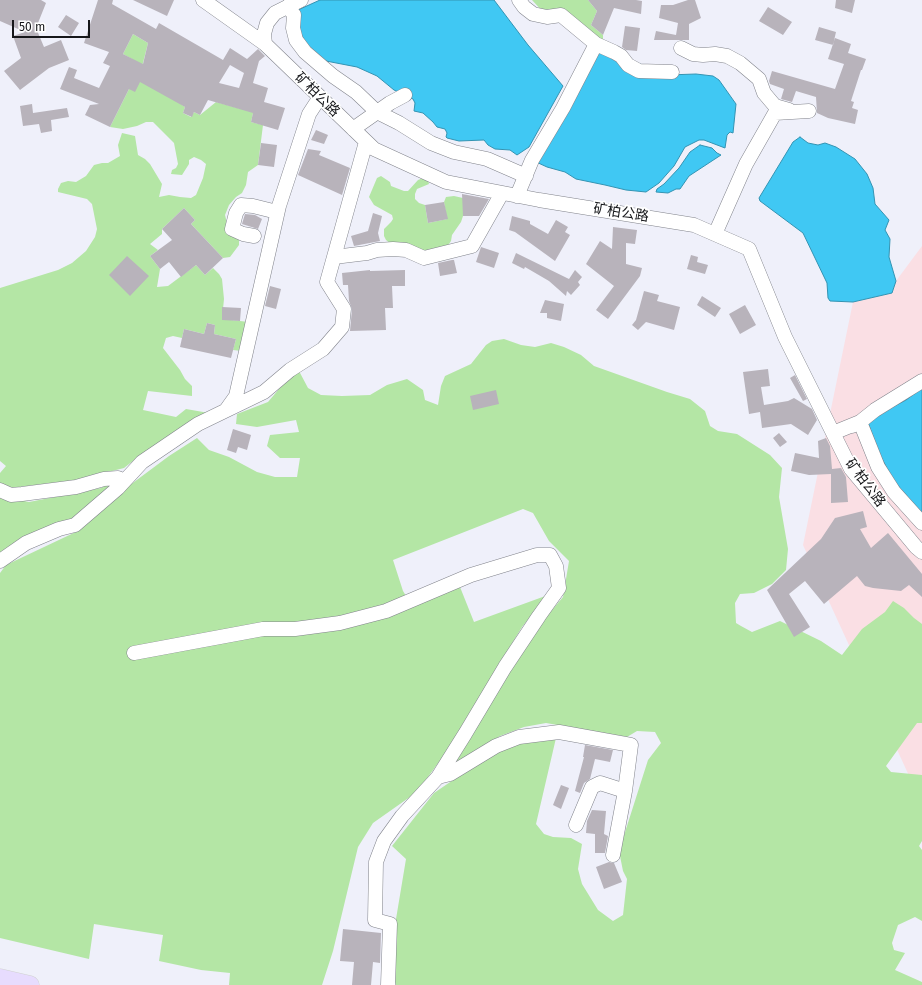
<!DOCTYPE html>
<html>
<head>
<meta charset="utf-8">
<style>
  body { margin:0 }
  #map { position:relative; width:922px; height:985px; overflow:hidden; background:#eff0fa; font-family:"Fira Sans",sans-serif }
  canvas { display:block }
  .scale { position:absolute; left:12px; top:20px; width:78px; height:18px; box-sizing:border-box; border:2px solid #16171a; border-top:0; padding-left:5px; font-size:12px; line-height:14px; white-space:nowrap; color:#16171a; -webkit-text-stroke:3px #fff; paint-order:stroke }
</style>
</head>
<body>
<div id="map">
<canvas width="922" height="985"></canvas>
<div class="scale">50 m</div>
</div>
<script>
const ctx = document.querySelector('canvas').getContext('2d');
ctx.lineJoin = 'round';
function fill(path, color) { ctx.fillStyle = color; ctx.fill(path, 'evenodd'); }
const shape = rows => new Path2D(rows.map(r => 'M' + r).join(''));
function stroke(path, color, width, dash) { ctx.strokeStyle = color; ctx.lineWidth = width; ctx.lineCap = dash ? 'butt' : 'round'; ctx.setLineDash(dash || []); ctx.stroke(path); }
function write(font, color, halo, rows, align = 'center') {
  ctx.font = font + ' "Fira Sans","Noto Sans SC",sans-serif'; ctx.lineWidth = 3.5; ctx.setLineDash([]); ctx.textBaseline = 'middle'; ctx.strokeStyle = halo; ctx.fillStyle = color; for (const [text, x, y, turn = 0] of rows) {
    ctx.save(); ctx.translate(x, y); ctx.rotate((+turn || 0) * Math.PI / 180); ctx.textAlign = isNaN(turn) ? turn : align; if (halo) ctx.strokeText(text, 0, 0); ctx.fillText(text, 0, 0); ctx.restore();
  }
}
const industrial = shape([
  [922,246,922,804,803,545,853,302,892,293,896,281]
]);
const green = shape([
  [532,0,588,0,597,11,591,25,603,35,603,47,544,13],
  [133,34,148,43,140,75,185,107,183,113,191,117,194,112,200,115,216,102,241,109,254,109,251,122,263,125,258,165,248,172,246,185,242,193,236,197,229,205,225,215,228,227,239,238,239,245,230,257,223,258,191,224,195,220,184,208,162,229,162,234,150,244,158,250,150,256,160,269,157,287,168,286,196,265,205,275,213,268,219,274,222,279,224,299,222,319,249,322,242,351,233,350,236,339,214,334,215,325,207,323,204,334,184,329,182,338,173,336,166,338,163,348,180,370,185,379,192,386,192,396,148,391,143,410,176,417,186,409,209,413,138,457,124,468,76,480,11,488,0,485,0,473,6,466,0,461,0,288,58,270,72,263,86,251,95,237,97,229,92,204,87,199,58,192,58,189,61,183,68,181,76,182,86,176,94,165,102,163,108,163,120,156,118,145,122,133,135,136,138,155,145,159,150,164,162,184,159,197,169,195,180,197,191,198,196,195,203,178,206,164,201,160,194,157,189,160,189,164,182,175,171,174,172,170,176,168,178,164,174,143,153,122,146,122,137,126,123,129,110,127,129,89,132,59,123,54],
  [381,176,390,182,391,186,404,191,408,191,418,180,423,178,428,180,429,184,417,189,415,194,415,199,419,203,425,205,428,223,447,219,444,202,446,197,454,196,463,198,463,216,461,222,452,235,451,241,447,247,438,255,391,244,386,240,384,236,384,229,391,222,393,219,392,215,374,205,369,197,377,178],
  [504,339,521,345,535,347,551,343,564,347,581,355,594,366,667,392,690,399,705,411,710,426,718,431,737,434,770,455,782,468,779,497,788,549,786,570,772,584,754,593,740,594,735,603,736,623,741,626,752,632,780,621,821,641,842,655,862,629,885,612,893,601,904,608,914,618,922,624,922,723,917,723,886,766,891,772,922,775,922,841,919,846,922,850,922,921,915,917,898,925,892,943,894,950,905,953,895,970,922,982,922,985,396,985,395,982,395,925,406,859,392,846,434,793,459,776,507,747,530,739,556,738,536,824,544,834,553,837,571,838,582,844,578,869,582,884,598,910,613,921,623,915,627,879,623,871,619,851,648,760,661,743,655,732,637,731,627,737,546,723,524,727,500,736,452,768,536,629,563,597,569,561,549,541,533,513,523,509,393,560,403,591,411,604,460,587,474,622,548,595,522,627,444,755,417,792,373,823,358,847,333,951,322,985,229,985,230,973,201,970,159,961,163,935,94,924,89,959,0,938,0,573,6,565,80,530,122,491,169,456,197,438,209,450,229,457,257,472,275,477,297,477,300,458,280,458,267,446,270,435,299,432,296,420,257,427,236,424,237,414,268,402,284,383,299,371,308,388,321,395,342,396,370,395,387,385,407,379,423,390,425,400,438,405,441,386,445,376,471,364,486,345,492,341],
  [112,481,117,482,73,519,34,535,22,537,0,554,0,496,29,502,101,488]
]);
const water = shape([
  [320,0,494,0,528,45,563,86,529,147,517,155,510,150,495,149,488,145,484,140,459,141,447,138,446,137,447,133,445,129,437,127,433,122,423,113,414,111,415,103,413,99,394,90,377,76,357,67,326,61,308,49,295,21,298,10,320,0],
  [598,47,667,75,696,74,713,76,719,80,736,104,733,133,730,132,727,135,725,148,704,140,699,140,685,147,674,166,659,183,646,192,626,190,605,185,576,179,565,172,547,167,534,161,598,47],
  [800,137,808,143,818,145,825,143,836,147,855,159,867,174,873,188,875,204,889,220,885,230,890,239,889,257,896,281,892,293,853,302,830,301,828,298,827,283,803,233,760,201,759,198,793,142,800,137],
  [700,145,712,148,717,153,721,155,689,176,680,189,676,189,668,193,656,192,657,189,664,184,679,168,690,152,700,145],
  [922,388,922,513,893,480,879,453,867,420,906,400,922,388]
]);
const building = shape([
  [0,0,41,0,46,3,36,28,44,47,61,40,69,60,49,68,20,90,4,71,21,58,13,36,25,32,0,21],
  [98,0,113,0,112,4,156,29,159,23,223,60,230,48,247,59,258,49,265,56,259,61,253,83,268,88,264,102,285,108,278,130,251,122,253,113,208,100,200,115,194,112,192,117,183,113,185,107,140,82,135,92,129,89,110,127,85,115,90,105,99,104,60,89,69,67,77,70,74,78,99,88,110,66,103,63,109,52,84,43],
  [133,34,148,43,143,64,123,54],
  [230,65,244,73,239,88,219,83],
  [133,0,174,0,167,16],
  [588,0,636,0,642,1,641,14,614,8,603,35,591,25,597,11],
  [688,0,695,0,701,18,689,24,689,40,654,40,656,31,676,35,678,23,659,18,661,5,673,5],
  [836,0,855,0,852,13,835,8],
  [768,7,792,22,783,35,759,21],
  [66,15,79,23,71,36,58,27],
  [625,26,640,28,637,51,626,50,622,47],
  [819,27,836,32,833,45,815,40],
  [835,38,851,44,848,53,866,59,862,70,861,70,851,101,854,102,852,108,858,110,855,124,828,118,817,113,816,97,796,91,792,102,781,99,784,89,770,84,769,81,772,71,835,89,844,64,828,59],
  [32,104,33,113,67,108,69,117,51,120,52,131,41,133,39,124,23,126,20,106],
  [316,130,328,135,324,144,311,140],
  [261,143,277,145,274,167,258,165],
  [308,149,321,151,319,155,350,168,342,195,298,175],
  [462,194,489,199,479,216,463,216],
  [444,202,448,219,428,223,425,205],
  [184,208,195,220,191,224,223,258,205,275,196,265,181,277,169,262,160,269,150,256,172,240,162,229],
  [373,213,382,216,378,233,380,241,354,246,351,236,368,231],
  [245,214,255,215,262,219,258,229,242,224],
  [512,216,530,221,530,224,548,234,556,220,568,227,565,232,570,235,555,261,515,232,509,230],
  [613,227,637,230,635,244,626,243,626,264,642,268,640,276,608,319,596,310,614,286,586,264,600,241,612,249],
  [481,247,499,253,494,268,476,262],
  [516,253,569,279,575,270,582,277,578,282,580,285,571,295,567,291,566,296,549,281,525,267,524,269,512,263],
  [691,255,698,257,697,262,708,265,705,274,687,269],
  [127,256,149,276,130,296,109,275],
  [452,260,454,260,457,273,440,276,438,263],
  [370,270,370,271,405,270,405,286,392,286,393,308,385,308,386,330,350,331,352,309,349,301,348,285,343,285,342,273],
  [270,286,281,289,276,309,265,306],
  [644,291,659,295,657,301,680,307,674,330,646,322,638,330,632,325,636,320],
  [702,296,721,308,715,317,697,305],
  [545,300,564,304,561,321,547,318,547,313,540,313],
  [745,305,756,325,740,334,729,314],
  [222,307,241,308,240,321,222,320],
  [207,323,215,325,214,334,236,339,231,358,180,347,184,329,204,334],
  [768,369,770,386,761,387,764,405,788,401,794,398,812,409,817,420,808,435,791,424,762,428,760,412,749,414,743,372],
  [795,375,807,399,803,401,790,378],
  [496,390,499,404,473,410,470,396],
  [233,429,251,435,247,450,238,447,236,453,227,450],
  [779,433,787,442,780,447,773,438],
  [826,438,830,446,832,469,841,468,846,477,848,502,831,503,831,474,809,475,791,471,795,453,819,458,818,441],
  [863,511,867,527,860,529,871,548,888,533,922,574,922,597,909,585,901,591,873,588,865,586,857,576,824,604,805,581,789,594,810,627,794,637,767,590,821,539,835,518],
  [585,745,613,750,610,762,595,759,590,779,584,783,580,793,575,791,584,757,583,757],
  [561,785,569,788,561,809,553,805],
  [592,810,606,811,604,834,608,836,605,853,595,853,595,834,586,833,587,821],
  [609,862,614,863,622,882,604,889,596,867],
  [343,929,381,933,380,963,373,962,371,985,352,985,354,962,340,961]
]);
const minor = shape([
  [203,0,265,44,374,149,446,182,539,200,694,225,749,249,785,337,851,469,916,547,922,552],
  [288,6,294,15,293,28,296,40,305,52,333,76,356,92,377,112,399,123,431,143,454,152,487,159,526,176],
  [265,44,264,34,267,23,275,13,301,0],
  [596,44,614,52,621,56,628,65,639,71,672,72],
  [681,48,693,54,703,55,715,54,727,56,740,63,759,79,764,93,775,106,789,110],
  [353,129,390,103,405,95],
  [517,196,532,160,563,108,596,44,561,15,547,17,533,14,524,7,519,0],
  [715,234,746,164,775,113,809,111],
  [254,236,243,234,232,229,236,213,241,205,253,206,277,212],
  [334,257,367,253,377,250,393,249,406,250,424,258,472,246,502,193],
  [226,410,236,396,279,206,309,114,320,97],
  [852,426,860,422,875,410,922,381],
  [833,433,860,422,878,467,894,492,922,523],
  [0,490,11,495,22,494,76,487,104,479,118,478,124,481],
  [0,561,26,543,59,529,75,525,118,488,142,462,198,424,264,392,290,370,323,349,342,327,344,309,327,282,366,142],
  [134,653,263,629,295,629,340,623,386,611,471,575,537,555,550,555,556,566,559,588,539,616,505,667,465,734,438,777,402,816,384,841,376,862,375,920,390,924,388,985],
  [438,777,450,774,496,746,519,737,559,732,631,745,625,791,613,855],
  [576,825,592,787,600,783,625,791]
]);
const major = shape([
  [0,978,30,985]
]);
const streetNames = [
  ["矿柏公路",317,95,44],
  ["矿柏公路",621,213,9],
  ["矿柏公路",865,483,53]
];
fill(industrial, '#fadfe4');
fill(green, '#b4e6a5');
fill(water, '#40c8f3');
stroke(water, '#3393b2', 1);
fill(building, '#b8b3bb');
stroke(minor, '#81838b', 15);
stroke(major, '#d0d1d1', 19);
stroke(minor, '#fff', 14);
stroke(major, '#e7dcfe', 18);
write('14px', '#16171a', '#fff', streetNames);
</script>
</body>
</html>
